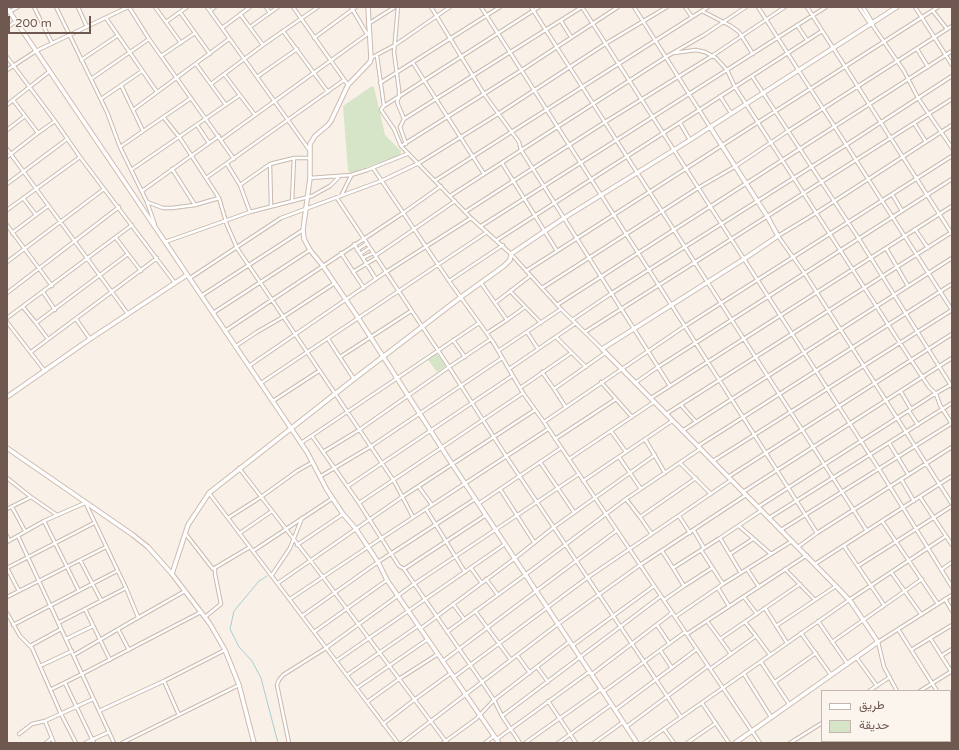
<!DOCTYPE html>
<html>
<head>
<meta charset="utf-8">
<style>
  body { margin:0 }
  #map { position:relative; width:959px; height:750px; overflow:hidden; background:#f9f1e7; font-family:"Varela Round",Vazirmatn,sans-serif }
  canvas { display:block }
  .frame { position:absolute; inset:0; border:8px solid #6f584f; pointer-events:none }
  .legend { position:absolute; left:821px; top:690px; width:130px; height:52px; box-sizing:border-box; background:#fcf5ed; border:1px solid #c4b6ae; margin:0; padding:5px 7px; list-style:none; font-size:12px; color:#6f584f }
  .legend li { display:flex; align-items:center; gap:8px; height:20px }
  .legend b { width:20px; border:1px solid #c4b6ae }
  .scale { position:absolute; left:8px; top:16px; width:83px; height:18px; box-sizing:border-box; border:2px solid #6f584f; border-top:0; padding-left:5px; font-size:12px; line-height:14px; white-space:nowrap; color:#6f584f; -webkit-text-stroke:3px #fcf5ed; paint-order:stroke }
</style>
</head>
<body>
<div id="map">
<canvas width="959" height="750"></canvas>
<div class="frame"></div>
<ul class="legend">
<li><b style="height:5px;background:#fff"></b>طريق</li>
<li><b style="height:11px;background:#d6e5c7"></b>حديقة</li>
</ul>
<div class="scale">200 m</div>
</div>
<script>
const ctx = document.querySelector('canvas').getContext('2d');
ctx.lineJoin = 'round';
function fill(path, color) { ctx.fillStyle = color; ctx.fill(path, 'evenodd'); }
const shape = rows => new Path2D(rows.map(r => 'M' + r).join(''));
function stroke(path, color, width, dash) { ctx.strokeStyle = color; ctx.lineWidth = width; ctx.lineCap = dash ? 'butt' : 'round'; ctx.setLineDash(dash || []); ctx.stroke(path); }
const green = shape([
  [372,86,374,87,385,135,401,151,400,155,351,173,348,171,343,106],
  [437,354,446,366,437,372,428,360]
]);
const stream = shape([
  [267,576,259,581,234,611,230,629,239,647,252,661,261,678,278,743]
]);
const street = shape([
  [34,7,52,43],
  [56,7,107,112,120,147,147,202,155,225],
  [78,7,87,27],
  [129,7,149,39,234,159],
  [155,7,181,43],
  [207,7,310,151],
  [266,7,270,13],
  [293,7,348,85],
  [351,7,367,34],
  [398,7,394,52,399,90,399,97,397,102,404,119],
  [431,7,484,94,519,142,521,150,533,169,670,386],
  [481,7,817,533],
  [531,7,867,531],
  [582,7,879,469,952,587],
  [634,7,710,127],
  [685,7,692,17],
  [758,7,952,310],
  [807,7,952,234],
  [859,7,871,25],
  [863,7,872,22,873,26,904,71,918,98,952,148],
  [915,7,952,65],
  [210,11,215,7],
  [702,11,731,26,739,32,753,54],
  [933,11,947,29],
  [9,12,18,7],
  [180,12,210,54],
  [240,14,263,45],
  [106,18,157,92],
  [561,21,571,37],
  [166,22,187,7],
  [368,24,395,7],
  [797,25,807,40],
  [250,27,278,7],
  [7,28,16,21],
  [222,28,250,7],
  [283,31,328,92],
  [314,38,356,7],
  [917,49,928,67],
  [674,53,696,50,705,52,716,58,727,70,735,87,911,360,929,387,936,394,940,405,952,424],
  [161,56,195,33],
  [377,56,384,106,382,108,381,110,394,129,401,146],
  [7,57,55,121,80,157,175,283],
  [371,58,395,45,450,7],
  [81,60,117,36],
  [413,63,484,174],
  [196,64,226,105],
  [7,70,36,51,128,7],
  [50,71,13,100,38,133,55,121],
  [224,74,255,115],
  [752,76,859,239,952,387],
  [257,77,297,49],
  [91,79,149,39],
  [380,83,500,7],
  [211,84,263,45,318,7],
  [121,85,143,131],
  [720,96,731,113],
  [101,99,142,71],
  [7,105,13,100],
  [384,106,539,7],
  [133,110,229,39],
  [164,118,180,138,219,198,227,225,237,248,394,481,413,517],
  [680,123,690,140],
  [914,123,926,142],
  [197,125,209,143],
  [952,125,816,213,778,236,805,274,952,504],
  [7,130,25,116],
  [222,139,369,33],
  [406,144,400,127,404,119,582,7],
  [120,147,191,98],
  [7,149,128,314],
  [7,157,38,133],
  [502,163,557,251],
  [227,164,240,185,250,212],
  [270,164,271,206],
  [373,168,449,281,493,342,523,393,544,422,760,743],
  [172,169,195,205],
  [131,170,240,95],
  [206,178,344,80],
  [310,178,351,175,367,170,407,154],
  [436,180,708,7],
  [7,184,67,139],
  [240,185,270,164,294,158,309,158],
  [142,191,219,136],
  [892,194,902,211],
  [341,196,351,176],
  [450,196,666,57,704,35,746,7],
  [23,198,36,215],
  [337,198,449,367,491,339],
  [292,201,294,158],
  [147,202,163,208,172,208,195,205,219,198],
  [7,210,80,157],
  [465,212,605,122,712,56,785,7],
  [7,225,52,286],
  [481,226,826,7],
  [915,229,928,248],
  [12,233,48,206],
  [116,238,128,254],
  [497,240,822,31],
  [165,242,250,212,312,196,330,186,339,177],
  [354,244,376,279],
  [886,248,908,286],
  [357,250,366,244],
  [341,253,364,288],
  [360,254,369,248],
  [375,256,455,201],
  [363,258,373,253],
  [7,262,104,189],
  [526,271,938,7],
  [353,272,376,258],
  [190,278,281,218,381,181,419,163,498,114,605,44,667,7],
  [449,281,503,245],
  [481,283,495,303,530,276],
  [542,288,698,188,736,166,788,131,952,26],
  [510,291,541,323],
  [43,292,55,310],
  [7,293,119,207],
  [201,296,303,230],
  [557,305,952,51],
  [23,307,36,323],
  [213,313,310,250],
  [7,318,132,225],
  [76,319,90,339],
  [507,320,525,307],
  [572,320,612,293,846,145,952,76],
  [7,322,44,370],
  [225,331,403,213,441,186],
  [527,332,538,349],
  [585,332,952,99],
  [487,333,507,320,495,303],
  [556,337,586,367],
  [48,339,36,323,128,254,141,271],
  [328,339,354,379],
  [453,340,465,357],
  [236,346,257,332,283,317,335,283],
  [602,349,561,309,511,254,471,218,401,146,522,70,618,7],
  [498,351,561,309],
  [31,352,157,258],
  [340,357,411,311],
  [249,366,386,272,471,218],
  [509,369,576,323],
  [542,372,554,389],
  [601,382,632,417],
  [261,383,487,232],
  [635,383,658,367,952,179],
  [520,388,571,353],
  [901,392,911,409],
  [651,398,952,206],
  [273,401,319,371],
  [681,405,696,422],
  [565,406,554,389,605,353],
  [909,411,918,425],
  [666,414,952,232],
  [544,422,685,326,952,156],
  [611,431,626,452],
  [682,431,952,258],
  [312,436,359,503,399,566,404,569,482,682,494,700,502,716,520,743],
  [555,439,616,399],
  [645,439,665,473],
  [301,443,479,323],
  [889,443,908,474],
  [698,446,952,284],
  [323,452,359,430,449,367,506,456,681,717],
  [619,457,641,489],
  [569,459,654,402],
  [713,461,952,310],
  [540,462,574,512],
  [680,463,711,494],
  [239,468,323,577,447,743],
  [321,476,370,447,502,358],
  [728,477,952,334],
  [7,478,31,497,57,515],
  [901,479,914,501],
  [583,481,672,421],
  [348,486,512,376],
  [419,487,432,505],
  [500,489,534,542],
  [743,492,952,358],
  [209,493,398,743],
  [920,497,952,545],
  [626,499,640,517,696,478],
  [359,503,523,393],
  [478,504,561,448],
  [12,507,25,531],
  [758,507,933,395,952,384],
  [7,509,31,497],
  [426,509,465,572],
  [679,516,690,533],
  [640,517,651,533],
  [228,518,261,497,297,471,313,462],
  [769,518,952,403],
  [44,521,79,591],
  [882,521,938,604],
  [739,526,771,554],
  [781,530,952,423],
  [694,531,704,548],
  [185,533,213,569,250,547],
  [240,533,272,511],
  [7,536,9,540],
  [18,536,82,674,50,690],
  [7,542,44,521,85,503],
  [297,545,343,514],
  [844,546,884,605],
  [798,547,817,533,952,447],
  [701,550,723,584],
  [253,551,333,498],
  [662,551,673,568],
  [730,554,753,539],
  [80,560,101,600],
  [815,564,952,476],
  [858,566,952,506],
  [7,568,94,523],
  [7,568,19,591],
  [471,568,481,582],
  [404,569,486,515],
  [747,569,759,587],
  [785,569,815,600],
  [941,570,952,562],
  [891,572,921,614],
  [741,573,720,538,762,510],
  [272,575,290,548,302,518],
  [486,579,498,595],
  [278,583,402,497,535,410],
  [684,586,712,568],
  [126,588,138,617],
  [718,588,729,606],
  [7,597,106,547],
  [744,597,757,614],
  [290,599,368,547,548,429],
  [945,599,952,611],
  [664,600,684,586,673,568,720,538],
  [453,604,464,619],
  [765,608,787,643],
  [85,609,110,660],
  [475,611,511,660],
  [7,613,20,636,32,648,61,714,76,743],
  [302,616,378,562,475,499],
  [205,617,221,604,215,574,215,569],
  [675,617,723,584,792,541],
  [707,621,731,654],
  [818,621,847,663],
  [745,622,756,636],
  [58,623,126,588,85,502],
  [13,625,117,571],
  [657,625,669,643],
  [776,626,836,586],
  [118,629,129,650],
  [420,629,514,559,554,527,655,455],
  [898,629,937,691],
  [314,632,387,580],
  [447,632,525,575,626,499,700,449],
  [801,633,831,675],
  [687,634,807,555],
  [930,638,951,671],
  [66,639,93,626],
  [720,639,800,584],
  [832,642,922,579],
  [30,646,61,629],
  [572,646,654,586],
  [660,650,672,668],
  [911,650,952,625],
  [74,655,127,624,185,591],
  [517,655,530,673],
  [941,656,952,649],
  [856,657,877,686],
  [336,661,505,544],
  [443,661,616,531],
  [761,662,789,704],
  [40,666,72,651],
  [537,667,548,682],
  [710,669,756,636,770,655],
  [592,674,672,613],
  [744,674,771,717],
  [347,675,418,626],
  [454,677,587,578,731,480],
  [775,682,816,653],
  [65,683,94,743],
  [357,688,428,639],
  [869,691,890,677],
  [897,691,884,667,878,642,952,595],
  [920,691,952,671],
  [603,692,685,632],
  [950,699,952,698],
  [548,701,576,743],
  [367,702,399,679,438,654],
  [702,703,729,743],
  [615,710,697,649],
  [950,710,952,713],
  [99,711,164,681],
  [179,715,164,681,225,650],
  [502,716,661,596],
  [950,717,952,716],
  [45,721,54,743],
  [383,724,414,700,451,673],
  [950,724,952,722],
  [626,727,708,666],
  [664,729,674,743],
  [950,730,952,728],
  [19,734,32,724,45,721,93,699],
  [497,739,589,672],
  [858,741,860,743],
  [943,741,944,743],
  [46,743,52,738],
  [85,743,109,732],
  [114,743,82,674,201,612],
  [122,743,239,685],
  [289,743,277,685,279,680,283,675,326,648,414,584,579,474],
  [402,743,558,624,640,565,746,495],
  [443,743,476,719,494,700,569,642],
  [485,743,494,736],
  [525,743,601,689],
  [558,743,611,705],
  [594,743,623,722],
  [644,743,849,600,946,536],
  [687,743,716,723],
  [790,743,822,723],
  [852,743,855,741],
  [894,743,897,741],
  [927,743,930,741]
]);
const secondary = shape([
  [368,7,371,58,370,62,348,85,331,121,328,125,315,136,310,144,310,178,303,230,304,239,310,250,323,266,359,319,452,464,637,743],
  [7,8,307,452,327,490,343,514,356,529,378,562,387,580,499,743],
  [710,127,767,216,778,236,744,259,602,349,836,586,851,602,878,642,735,743],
  [7,397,90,339,187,275],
  [7,448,133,535,148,547,172,574,210,624,225,650,239,685,254,743],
  [172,574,188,525,209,493,354,379,461,297,504,266,510,260,511,254,564,218,690,140,897,7]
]);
fill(green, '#d6e5c7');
stroke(stream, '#a6cdd1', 1);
stroke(street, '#c9b9ae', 4.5);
stroke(secondary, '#cebaaf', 5.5);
stroke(street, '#fff', 2.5);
stroke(secondary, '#fff', 3.5);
</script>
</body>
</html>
